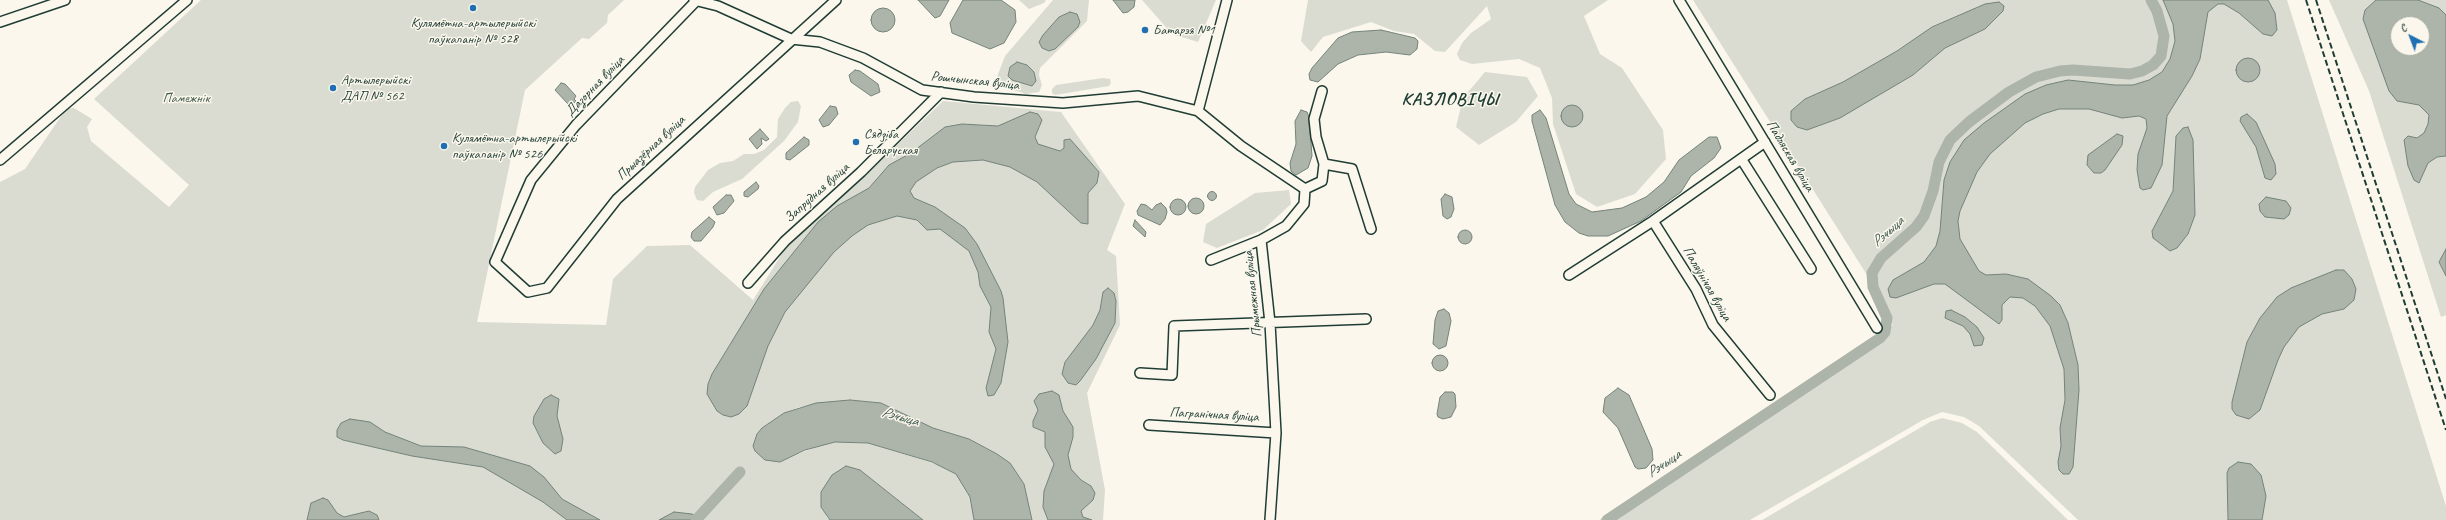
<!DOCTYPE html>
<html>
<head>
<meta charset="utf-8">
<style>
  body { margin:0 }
  #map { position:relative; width:2446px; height:520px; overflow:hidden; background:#fbf7ec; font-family:Caveat,sans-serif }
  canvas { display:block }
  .north { position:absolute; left:2390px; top:16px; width:40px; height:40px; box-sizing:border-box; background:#fbf7ec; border:1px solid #a3ada2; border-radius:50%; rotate:318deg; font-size:11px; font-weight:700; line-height:16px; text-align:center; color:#1f3d34 }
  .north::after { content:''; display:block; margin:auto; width:14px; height:18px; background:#1f6fb2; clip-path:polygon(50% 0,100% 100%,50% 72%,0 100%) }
</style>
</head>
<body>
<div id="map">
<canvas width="2446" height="520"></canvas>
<div class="north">С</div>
</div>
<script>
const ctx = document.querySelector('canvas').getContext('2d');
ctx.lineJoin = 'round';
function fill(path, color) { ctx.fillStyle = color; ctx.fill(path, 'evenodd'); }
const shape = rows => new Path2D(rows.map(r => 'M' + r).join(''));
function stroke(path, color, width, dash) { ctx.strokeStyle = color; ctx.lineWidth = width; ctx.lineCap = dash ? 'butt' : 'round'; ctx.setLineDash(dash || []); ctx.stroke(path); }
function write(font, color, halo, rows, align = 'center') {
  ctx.font = font + ' Caveat,sans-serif'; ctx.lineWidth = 3; ctx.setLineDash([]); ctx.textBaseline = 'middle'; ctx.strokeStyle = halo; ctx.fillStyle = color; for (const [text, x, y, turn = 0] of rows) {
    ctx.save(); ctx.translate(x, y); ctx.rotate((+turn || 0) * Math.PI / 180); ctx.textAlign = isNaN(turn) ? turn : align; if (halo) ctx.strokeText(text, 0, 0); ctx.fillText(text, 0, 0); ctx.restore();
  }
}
const green = shape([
  [201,0,624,0,608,15,607,23,589,39,582,38,525,90,477,322,606,325,613,279,647,246,690,245,753,300,788,244,852,188,943,101,1061,112,1125,204,1107,250,1116,256,1120,325,1087,393,1105,490,1103,520,1032,520,1024,484,1010,463,997,454,969,439,933,428,881,403,850,400,800,407,784,413,762,428,789,458,820,445,835,442,852,442,868,443,945,467,957,474,964,485,970,497,974,520,923,520,860,470,826,516,830,520,0,520,0,182,25,169,66,109,74,108,92,119,87,127,91,141,169,207,189,185,94,99],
  [1019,0,1046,0,1044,3,1029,9],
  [1053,0,1089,0,1087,21,1040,68,1039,75,1042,85,1039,92,1026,94,1004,87,997,77,1005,56],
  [1142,0,1216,0,1198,42,1172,34],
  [1308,0,1608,0,1584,16,1600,54,1622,68,1663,130,1666,159,1635,194,1597,207,1576,194,1553,124,1552,98,1540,68,1519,59,1472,64,1460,60,1457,54,1462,43,1471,33,1491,19,1487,6,1445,52,1435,51,1414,34,1394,31,1371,22,1323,37,1311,52,1301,41],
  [1693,0,2287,0,2446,506,2446,520,2078,520,1979,426,1964,417,1942,412,1923,420,1750,520,1599,520,1893,325,1874,286],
  [2329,0,2446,0,2446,315,2441,317,2369,91],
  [2398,24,2422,24,2422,48,2398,48],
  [1485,72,1527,77,1538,96,1516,122,1479,145,1456,127,1463,98],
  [1103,78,1110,79,1111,83,1109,86,1055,95,1052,93,1052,89,1056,85],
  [798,101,801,106,798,122,784,141,742,179,713,192,703,201,697,200,694,193,695,187,708,170,720,163,733,161,744,154,754,154,764,150,777,137,778,119,785,108,791,102],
  [1289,190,1291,204,1263,230,1217,248,1203,242,1206,224,1255,193],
  [1942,418,1962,423,1977,432,2068,520,1762,520,1930,422]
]);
const water = shape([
  [918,0,949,0,940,16,935,18,918,0],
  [963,0,1001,0,1015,10,1016,22,1004,43,990,49,952,33,950,23,963,0],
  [1113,0,1135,0,1134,7,1128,12,1123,13,1113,0],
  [2163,0,2268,0,2275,13,2277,30,2272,36,2263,34,2239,13,2224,4,2218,4,2208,12,2200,59,2192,76,2167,116,2162,165,2151,188,2143,190,2140,188,2137,170,2138,154,2147,128,2146,119,2139,116,2122,118,2089,109,2059,109,2043,114,2025,123,1990,154,1977,172,1960,211,1958,221,1960,239,1979,271,1986,275,2006,274,2028,279,2051,296,2060,305,2068,323,2078,365,2079,390,2073,467,2069,474,2063,474,2059,470,2058,462,2061,446,2060,428,2065,400,2064,369,2050,326,2035,306,2023,298,2010,297,2002,305,2002,320,1999,324,1945,284,1934,284,1896,298,1890,297,1888,289,1893,280,1924,262,1936,246,1940,231,1944,180,1950,162,1964,140,1984,123,2025,94,2046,85,2068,80,2115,85,2133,85,2149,80,2162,72,2170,59,2175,41,2173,24,2163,0],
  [2376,0,2418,0,2439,8,2446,15,2446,156,2437,157,2428,163,2419,183,2414,180,2408,166,2404,140,2408,136,2417,138,2424,133,2428,124,2429,115,2419,105,2397,101,2389,91,2363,19,2365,10,2376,0],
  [2398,24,2422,24,2422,48,2398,48,2398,24],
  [1999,2,2004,6,2003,11,1985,29,1945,48,1913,75,1840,118,1807,130,1797,127,1791,120,1791,111,1805,99,1843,82,1897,51,1932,27,1985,4,1999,2],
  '871 20a12 12 0 1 1 24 0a12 12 0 1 1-24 0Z',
  [1070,12,1077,14,1080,22,1078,27,1055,49,1049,51,1042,48,1039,42,1043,35,1059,17,1070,12],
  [1381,30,1415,38,1418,41,1417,49,1410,55,1386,52,1358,55,1338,64,1318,82,1310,80,1309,74,1312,68,1338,38,1352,32,1381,30],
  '2236 70a12 12 0 1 1 24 0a12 12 0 1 1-24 0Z',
  [1017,62,1027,65,1034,72,1036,81,1032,86,1012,80,1008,76,1010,67,1017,62],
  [855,70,860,71,878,84,880,92,871,96,851,82,849,75,855,70],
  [561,83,565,84,576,96,574,99,576,101,572,105,568,104,555,90,561,83],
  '1561 116a11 11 0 1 1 22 0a11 11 0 1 1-22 0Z',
  [830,106,836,107,838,114,829,125,823,127,819,120,830,106],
  [1301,110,1307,112,1309,117,1312,156,1308,168,1296,175,1291,171,1290,163,1296,144,1295,121,1301,110],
  [1540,110,1546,118,1569,194,1576,204,1592,212,1622,208,1646,197,1664,182,1679,160,1709,137,1717,137,1721,148,1714,158,1691,176,1681,192,1641,221,1608,236,1588,236,1579,233,1565,222,1555,205,1532,121,1532,115,1540,110],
  [1030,112,1038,114,1042,120,1035,137,1038,144,1060,151,1064,148,1064,140,1070,139,1099,172,1097,183,1088,193,1088,224,1081,223,1037,182,1010,167,983,160,953,162,937,168,916,182,910,191,914,198,935,207,965,228,977,244,1001,291,1003,298,1008,342,1001,383,994,395,988,396,986,388,996,349,989,332,991,307,980,286,978,272,969,251,940,229,927,230,917,220,897,216,868,225,852,236,834,252,785,312,768,346,747,406,739,414,731,417,723,415,717,411,707,394,708,384,712,374,764,289,818,222,837,206,869,188,889,165,911,153,945,127,962,124,998,126,1030,112],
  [2247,114,2256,122,2275,164,2276,174,2271,180,2265,178,2256,147,2240,121,2241,117,2247,114],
  [2188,127,2193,140,2195,215,2188,234,2177,248,2170,251,2153,238,2152,231,2173,191,2176,136,2183,128,2188,127],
  [760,129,769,139,766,141,761,138,762,144,757,149,749,139,760,129],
  [2117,134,2123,136,2122,145,2105,170,2101,173,2094,173,2087,165,2088,155,2117,134],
  [804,137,809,140,809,145,790,160,786,159,786,153,804,137],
  [756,182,759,186,758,189,748,197,744,196,744,192,756,182],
  '1207.5 196a4.5 4.5 0 1 1 9 0a4.5 4.5 0 1 1-9 0Z',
  [1445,194,1452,197,1454,209,1451,217,1447,219,1443,216,1441,199,1445,194],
  [726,195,731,195,734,201,724,213,717,215,713,207,726,195],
  [2266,197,2286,201,2291,208,2289,215,2284,219,2265,217,2260,211,2259,204,2266,197],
  '1188 206a8 8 0 1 1 16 0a8 8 0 1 1-16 0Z',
  '1170 207a8 8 0 1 1 16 0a8 8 0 1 1-16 0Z',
  [1161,203,1166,208,1167,212,1165,219,1160,225,1138,215,1137,211,1141,204,1146,205,1152,210,1156,205,1161,203],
  [709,217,715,222,713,227,701,241,694,241,691,237,692,232,709,217],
  [1135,220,1146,232,1145,237,1133,226,1135,220],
  '1458 237a7 7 0 1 1 14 0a7 7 0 1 1-14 0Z',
  [2446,249,2446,276,2439,262,2446,249],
  [2336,270,2344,270,2352,279,2356,289,2354,300,2344,309,2322,314,2299,327,2284,347,2278,360,2260,410,2249,419,2236,415,2232,409,2232,402,2247,342,2260,318,2277,297,2291,288,2336,270],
  [1108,288,1114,293,1116,301,1115,323,1096,359,1080,381,1076,385,1068,383,1062,374,1065,362,1093,325,1100,310,1103,292,1108,288],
  [1444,309,1449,313,1451,321,1446,346,1439,349,1433,344,1435,320,1438,311,1444,309],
  [1951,310,1965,317,1977,327,1984,338,1982,345,1974,346,1970,334,1963,326,1945,318,1946,311,1951,310],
  '1432 363a8 8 0 1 1 16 0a8 8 0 1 1-16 0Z',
  [1618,388,1629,395,1652,449,1653,460,1646,468,1638,469,1635,467,1618,428,1603,412,1605,398,1618,388],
  [1052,391,1059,395,1063,411,1073,427,1073,437,1068,455,1071,469,1081,480,1091,486,1095,493,1093,500,1081,511,1083,517,1092,520,1048,520,1043,507,1044,491,1054,464,1045,447,1045,432,1033,427,1033,421,1038,410,1034,401,1039,394,1052,391],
  [1445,392,1453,392,1455,394,1456,407,1451,417,1443,419,1438,417,1437,414,1440,397,1445,392],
  [551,395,559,399,557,416,563,439,561,451,555,454,543,443,533,423,534,416,544,399,551,395],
  [850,400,881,403,933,428,969,439,997,454,1010,463,1024,484,1032,520,974,520,970,497,956,474,932,462,868,443,835,442,805,450,780,462,765,460,755,451,753,446,757,434,762,428,784,413,816,403,850,400],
  [350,419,370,422,385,432,421,446,464,447,530,466,544,477,562,499,600,520,567,520,543,502,483,467,412,456,343,440,337,437,337,430,341,423,350,419],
  [2238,462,2251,464,2261,475,2266,496,2262,520,2228,520,2227,473,2229,468,2238,462],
  [846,466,860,470,923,520,830,520,821,507,821,492,832,475,846,466],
  [323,498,328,500,337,513,344,517,369,511,377,515,379,520,307,520,311,503,323,498],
  [674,512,692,514,702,520,659,520,674,512]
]);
const river = shape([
  [696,520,740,472],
  [1607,520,1880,338,1885,332,1887,318,1873,287,1872,273,1881,258,1916,227,1924,216,1933,191,1939,162,1950,140,1969,122,2009,92,2036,77,2060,71,2073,70,2130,74,2142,71,2153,65,2161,56,2164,36,2157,11,2151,0]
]);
const minor = shape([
  [694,0,718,6,791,39,820,42,863,58,922,90,974,97,1063,103,1138,96,1198,111,1241,146,1305,189],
  [1679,0,1877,328],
  [696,1,576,125,531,180,495,262,528,292,547,288,617,199,836,0],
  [0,22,65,0],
  [1198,111,1227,0],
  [0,160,187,0],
  [1742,160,1811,269],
  [1324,164,1352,169,1371,229],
  [1305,189,1322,181,1324,164,1316,137,1314,119,1322,91],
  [1653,221,1696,289,1713,325,1770,395],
  [1261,240,1270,323,1276,433,1270,520],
  [1211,260,1261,240,1286,226,1304,204,1305,189],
  [1569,275,1653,221,1765,142],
  [748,283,785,241,861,172,941,92],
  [1140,373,1172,375,1174,326,1366,319],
  [1149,425,1276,433]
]);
const rail = shape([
  [2306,0,2446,430],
  [2316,0,2446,399]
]);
const markers = [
  [473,8,4,"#1f6fb2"],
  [1145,30,4,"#1f6fb2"],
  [333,88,4,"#1f6fb2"],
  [856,142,4,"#1f6fb2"],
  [444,146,4,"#1f6fb2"]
];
const poiNames = [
  ["Кулямётна-артылерыйскі",473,23,"center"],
  ["паўкапанір № 528",473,39,"center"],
  ["Батарэя №1",1153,30],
  ["Артылерыйскі",341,80],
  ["ДАП № 562",341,96],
  ["Сядзіба",864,134],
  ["Беларуская",864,150],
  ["Кулямётна-артылерыйскі",452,138],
  ["паўкапанір № 526",452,154]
];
const streetNames = [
  ["Рошчынская вуліца",975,81,6],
  ["Дазорная вуліца",595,86,-46],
  ["Прыазёрная вуліца",651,148,-43],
  ["Падляская вуліца",1790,156,59],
  ["Запрудная вуліца",817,193,-42],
  ["Паляўнічая вуліца",1707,284,60],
  ["Прымежная вуліца",1253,294,-96],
  ["Пагранічная вуліца",1214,415,3]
];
const parkNames = [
  ["Памежнік",186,98]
];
const waterNames = [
  ["Рэчыца",1888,232,-42],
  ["Рэчыца",900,417,16],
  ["Рэчыца",1664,464,-34]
];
const districtNames = [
  ["КАЗЛОВІЧЫ",1450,100]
];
fill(green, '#dbdcd1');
fill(water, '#adb4aa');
stroke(water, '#74847b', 1);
stroke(river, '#adb4aa', 11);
stroke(minor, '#1f3d34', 12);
stroke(minor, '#fbf7ec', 9);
stroke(rail, '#1f3d34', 2, [6, 3]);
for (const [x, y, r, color] of markers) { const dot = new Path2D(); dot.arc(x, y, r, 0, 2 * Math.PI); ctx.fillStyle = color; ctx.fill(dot); stroke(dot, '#fbf7ec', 1.5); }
write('14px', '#1f3d34', '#fbf7ec', poiNames, 'left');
write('14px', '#1f3d34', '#fbf7ec', streetNames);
write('14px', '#455d53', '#fbf7ec', parkNames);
write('italic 15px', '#425b52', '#fbf7ec', waterNames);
ctx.letterSpacing = '1px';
write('bold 18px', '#1f3d34', '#fbf7ec', districtNames);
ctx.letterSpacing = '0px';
</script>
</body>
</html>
